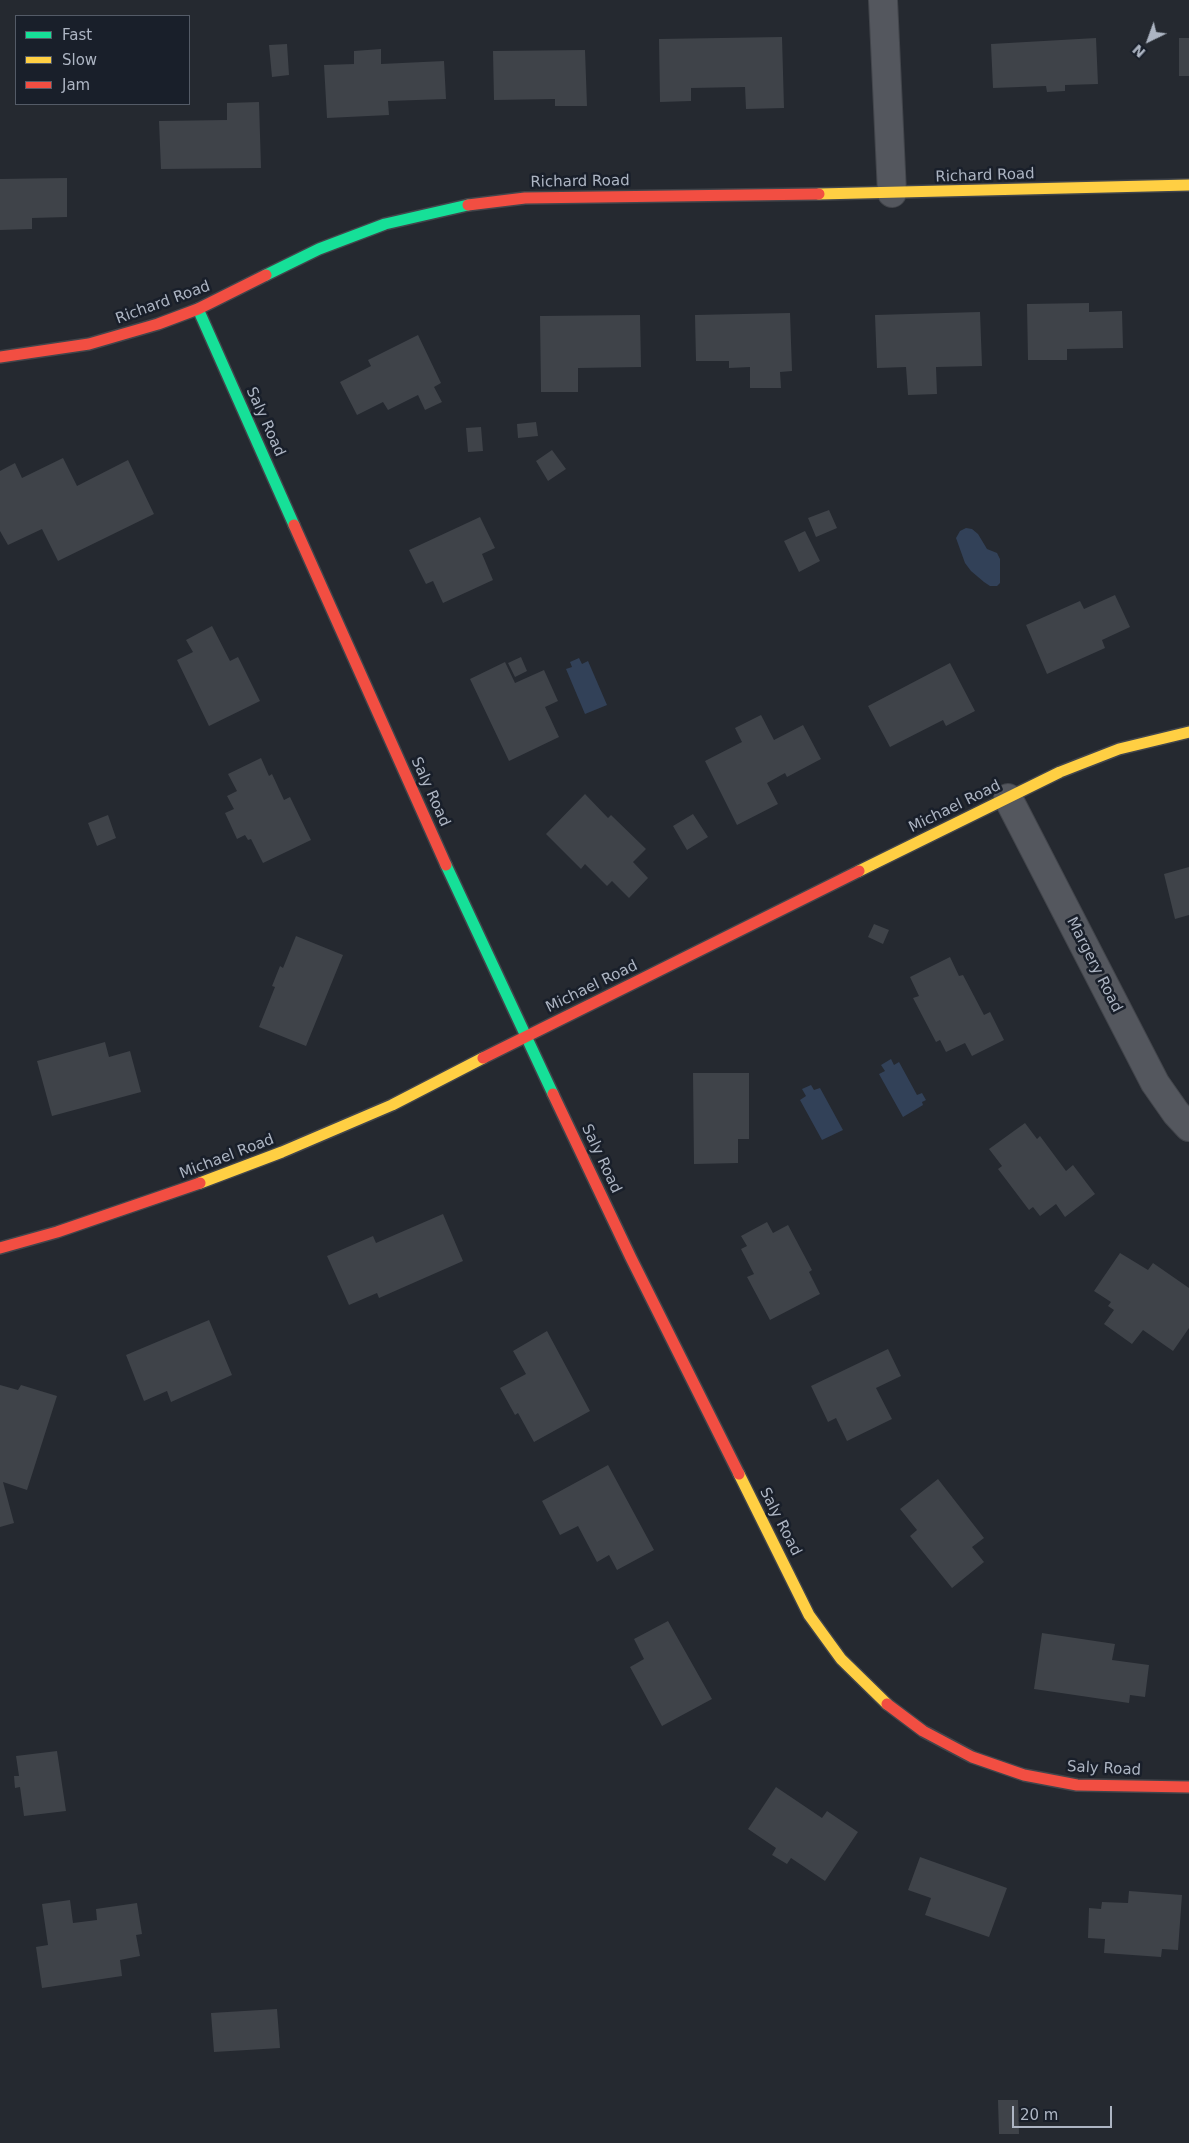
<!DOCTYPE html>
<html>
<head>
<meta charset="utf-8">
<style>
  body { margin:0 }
  #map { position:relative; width:1189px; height:2143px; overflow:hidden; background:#252930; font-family:"DejaVu Sans",sans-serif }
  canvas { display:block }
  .legend { position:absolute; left:15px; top:15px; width:175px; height:90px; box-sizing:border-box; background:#191f2a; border:1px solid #545b67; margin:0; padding:6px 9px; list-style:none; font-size:15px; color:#adb5c3 }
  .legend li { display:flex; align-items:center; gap:10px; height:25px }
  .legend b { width:25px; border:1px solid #545b67 }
  .north { position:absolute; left:1124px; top:15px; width:50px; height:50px; -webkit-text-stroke:4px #191f2a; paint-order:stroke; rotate:222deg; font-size:14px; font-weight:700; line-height:20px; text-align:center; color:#adb5c3 }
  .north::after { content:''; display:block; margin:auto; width:18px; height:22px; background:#adb5c3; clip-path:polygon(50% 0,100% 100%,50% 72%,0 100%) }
  .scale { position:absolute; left:1012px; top:2106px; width:100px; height:22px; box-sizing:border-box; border:2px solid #adb5c3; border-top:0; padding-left:6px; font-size:15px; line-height:18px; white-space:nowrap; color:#adb5c3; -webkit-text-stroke:4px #191f2a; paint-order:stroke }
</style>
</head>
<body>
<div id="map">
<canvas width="1189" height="2143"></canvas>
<ul class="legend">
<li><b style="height:6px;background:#16e098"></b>Fast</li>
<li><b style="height:6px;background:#ffcf43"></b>Slow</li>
<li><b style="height:6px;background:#f24e42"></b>Jam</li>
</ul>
<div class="north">N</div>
<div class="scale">20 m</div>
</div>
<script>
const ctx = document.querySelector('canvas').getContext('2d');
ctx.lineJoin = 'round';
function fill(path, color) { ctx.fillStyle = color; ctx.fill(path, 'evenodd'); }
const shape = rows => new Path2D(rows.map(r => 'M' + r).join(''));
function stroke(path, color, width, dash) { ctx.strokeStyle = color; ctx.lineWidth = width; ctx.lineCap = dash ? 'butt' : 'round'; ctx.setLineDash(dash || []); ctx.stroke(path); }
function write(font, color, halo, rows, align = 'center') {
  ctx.font = font + ' "DejaVu Sans",sans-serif'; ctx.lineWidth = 5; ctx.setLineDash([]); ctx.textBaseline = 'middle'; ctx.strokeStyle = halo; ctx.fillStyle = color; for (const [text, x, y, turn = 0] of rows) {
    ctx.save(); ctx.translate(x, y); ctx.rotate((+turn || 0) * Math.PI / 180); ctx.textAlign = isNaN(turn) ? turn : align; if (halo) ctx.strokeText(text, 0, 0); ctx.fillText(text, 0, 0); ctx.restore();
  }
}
const water = shape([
  [966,528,972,529,978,534,987,549,997,553,1000,559,1000,583,997,586,990,586,984,582,971,571,965,563,956,538,960,531],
  [579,658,582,664,588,661,607,705,585,714,566,669,572,667,570,662],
  [891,1059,894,1065,899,1062,917,1095,922,1093,926,1100,922,1102,923,1105,903,1117,879,1074,885,1071,881,1065],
  [811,1085,814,1090,820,1088,843,1130,822,1140,800,1100,806,1096,802,1089]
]);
const building = shape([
  [782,37,784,108,746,109,745,87,691,88,691,101,660,102,659,39],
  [1096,38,1098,84,1065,85,1065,91,1047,92,1046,86,993,88,991,44],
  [1179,38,1189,38,1189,76,1179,76],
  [287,44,289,75,272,77,269,45],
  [381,49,381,64,444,61,446,99,388,101,389,115,327,118,324,65,354,64,354,51],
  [585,50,587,106,555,106,555,99,494,100,493,51],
  [259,102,261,168,161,169,159,121,227,120,227,103],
  [67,178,67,217,32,218,32,229,0,230,0,179],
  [1089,303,1089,312,1122,311,1123,348,1067,349,1067,360,1028,360,1027,304],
  [980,312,982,366,936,367,937,394,908,395,906,367,877,368,875,315],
  [790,313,792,371,780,372,781,388,750,388,750,367,729,368,729,361,696,361,695,315],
  [640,315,641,367,578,368,578,392,541,392,540,316],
  [418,335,441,383,434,387,442,402,425,410,418,395,388,410,383,402,357,415,340,382,371,366,368,360],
  [536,422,538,436,518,438,517,424],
  [481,427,483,451,468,452,466,428],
  [552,450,566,469,548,481,536,461],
  [63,458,77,486,128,460,154,514,58,561,42,529,8,545,0,531,0,471,15,463,22,478],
  [829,510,837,528,816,537,808,518],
  [480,517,495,548,482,554,493,580,443,603,433,581,426,584,409,550],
  [805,531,820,561,799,572,784,541],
  [1115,595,1130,627,1102,640,1105,648,1047,674,1026,625,1080,601,1084,609],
  [212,626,230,661,238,657,260,701,209,726,177,660,193,652,186,640],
  [521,657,527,671,515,677,508,663],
  [505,662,515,683,544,670,558,701,545,707,559,737,509,761,470,679],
  [950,663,975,711,946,726,943,720,890,747,868,706],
  [761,715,774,740,803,725,821,759,787,777,785,773,767,783,778,804,737,825,705,761,742,742,735,728],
  [261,758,269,776,272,774,284,800,290,797,311,840,263,863,251,839,248,840,245,835,237,839,225,813,234,809,227,796,237,791,228,774],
  [585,794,608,818,611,815,646,849,633,862,648,878,629,898,612,881,607,886,585,864,581,869,546,834],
  [693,814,708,837,687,850,673,826],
  [108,815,116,838,97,846,88,823],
  [1189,867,1189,915,1175,919,1164,874],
  [874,924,889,930,883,944,868,937],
  [296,936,343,955,306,1046,259,1027,275,987,272,986,280,966,283,968],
  [950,957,959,976,963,975,984,1015,990,1012,1004,1040,972,1056,965,1043,946,1052,940,1040,936,1042,913,998,919,996,910,977],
  [105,1042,109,1057,130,1051,141,1092,52,1116,37,1061],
  [693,1073,749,1073,749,1139,738,1139,738,1163,694,1164],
  [1025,1123,1037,1139,1040,1136,1066,1171,1073,1165,1095,1194,1065,1217,1056,1204,1040,1216,1033,1207,1029,1210,998,1169,1002,1166,989,1149],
  [443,1214,463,1261,379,1298,377,1293,349,1305,327,1256,373,1236,376,1243],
  [767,1222,773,1233,788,1225,812,1270,809,1272,820,1294,770,1320,747,1277,754,1274,741,1249,747,1246,741,1236],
  [1120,1253,1148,1270,1153,1263,1189,1288,1189,1328,1173,1351,1143,1330,1132,1344,1104,1324,1114,1310,1108,1306,1111,1302,1094,1291],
  [209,1320,232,1375,171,1402,167,1391,144,1401,126,1355],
  [547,1331,590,1411,534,1442,518,1413,515,1415,500,1388,526,1374,513,1351],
  [888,1349,901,1376,876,1388,892,1419,847,1441,836,1418,828,1422,811,1386],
  [0,1385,18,1390,21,1385,57,1396,27,1490,3,1482,14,1523,0,1527],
  [608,1465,654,1550,617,1570,609,1555,597,1562,578,1526,560,1535,542,1501],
  [938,1479,984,1538,972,1547,984,1562,952,1588,910,1536,917,1530,900,1509],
  [668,1621,712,1699,662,1726,630,1667,644,1659,634,1639],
  [1042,1633,1115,1644,1112,1660,1149,1665,1145,1697,1130,1695,1129,1703,1034,1689],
  [57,1751,66,1811,24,1816,20,1787,15,1788,14,1776,19,1776,16,1756],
  [776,1787,822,1818,827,1811,858,1832,825,1881,791,1858,787,1864,772,1855,776,1848,748,1829],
  [920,1857,1007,1888,989,1937,925,1915,931,1898,908,1890],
  [1129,1891,1182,1895,1178,1950,1162,1949,1161,1957,1104,1953,1105,1939,1088,1938,1089,1908,1101,1909,1102,1902,1128,1903],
  [70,1900,73,1923,97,1920,96,1909,137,1903,142,1934,136,1935,140,1956,120,1960,122,1976,42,1988,36,1947,48,1945,42,1904],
  [277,2009,280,2048,214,2052,211,2013],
  [998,2100,1018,2100,1019,2134,999,2134]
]);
const street = shape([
  [883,0,892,193],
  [1008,798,1155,1083,1176,1113,1189,1127]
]);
const fast = shape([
  [266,275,319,249,385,224,468,205],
  [198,309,294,525],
  [446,865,553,1094]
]);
const slow = shape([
  [819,194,1189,185],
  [859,871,1060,772,1119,749,1189,732],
  [200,1183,282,1152,392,1105,483,1058],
  [739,1474,809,1615,841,1659,887,1704]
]);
const jam = shape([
  [468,205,525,198,819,194],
  [0,357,89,344,158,324,198,309,266,275],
  [294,525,446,865],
  [483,1058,859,871],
  [553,1094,631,1258,739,1474],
  [0,1248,57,1232,200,1183],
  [887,1704,923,1731,972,1757,1024,1775,1077,1785,1189,1787]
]);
const streetNames = [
  ["Richard Road",985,176,-2],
  ["Richard Road",580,182,-1],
  ["Richard Road",163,303,-20],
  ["Saly Road",265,422,66],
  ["Saly Road",430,792,66],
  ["Michael Road",955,807,-26],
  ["Margery Road",1094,965,63],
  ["Michael Road",592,987,-26],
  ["Michael Road",227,1157,-21],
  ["Saly Road",601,1159,65],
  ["Saly Road",780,1522,63],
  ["Saly Road",1104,1769,3]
];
fill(water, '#324158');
fill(building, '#3f4349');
stroke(street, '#42454b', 30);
stroke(fast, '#42454b', 14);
stroke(slow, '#42454b', 14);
stroke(jam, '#42454b', 14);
stroke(street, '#54575e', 28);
stroke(fast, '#16e098', 11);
stroke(slow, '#ffcf43', 11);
stroke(jam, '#f24e42', 11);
write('15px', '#adb5c3', '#191f2a', streetNames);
</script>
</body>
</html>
